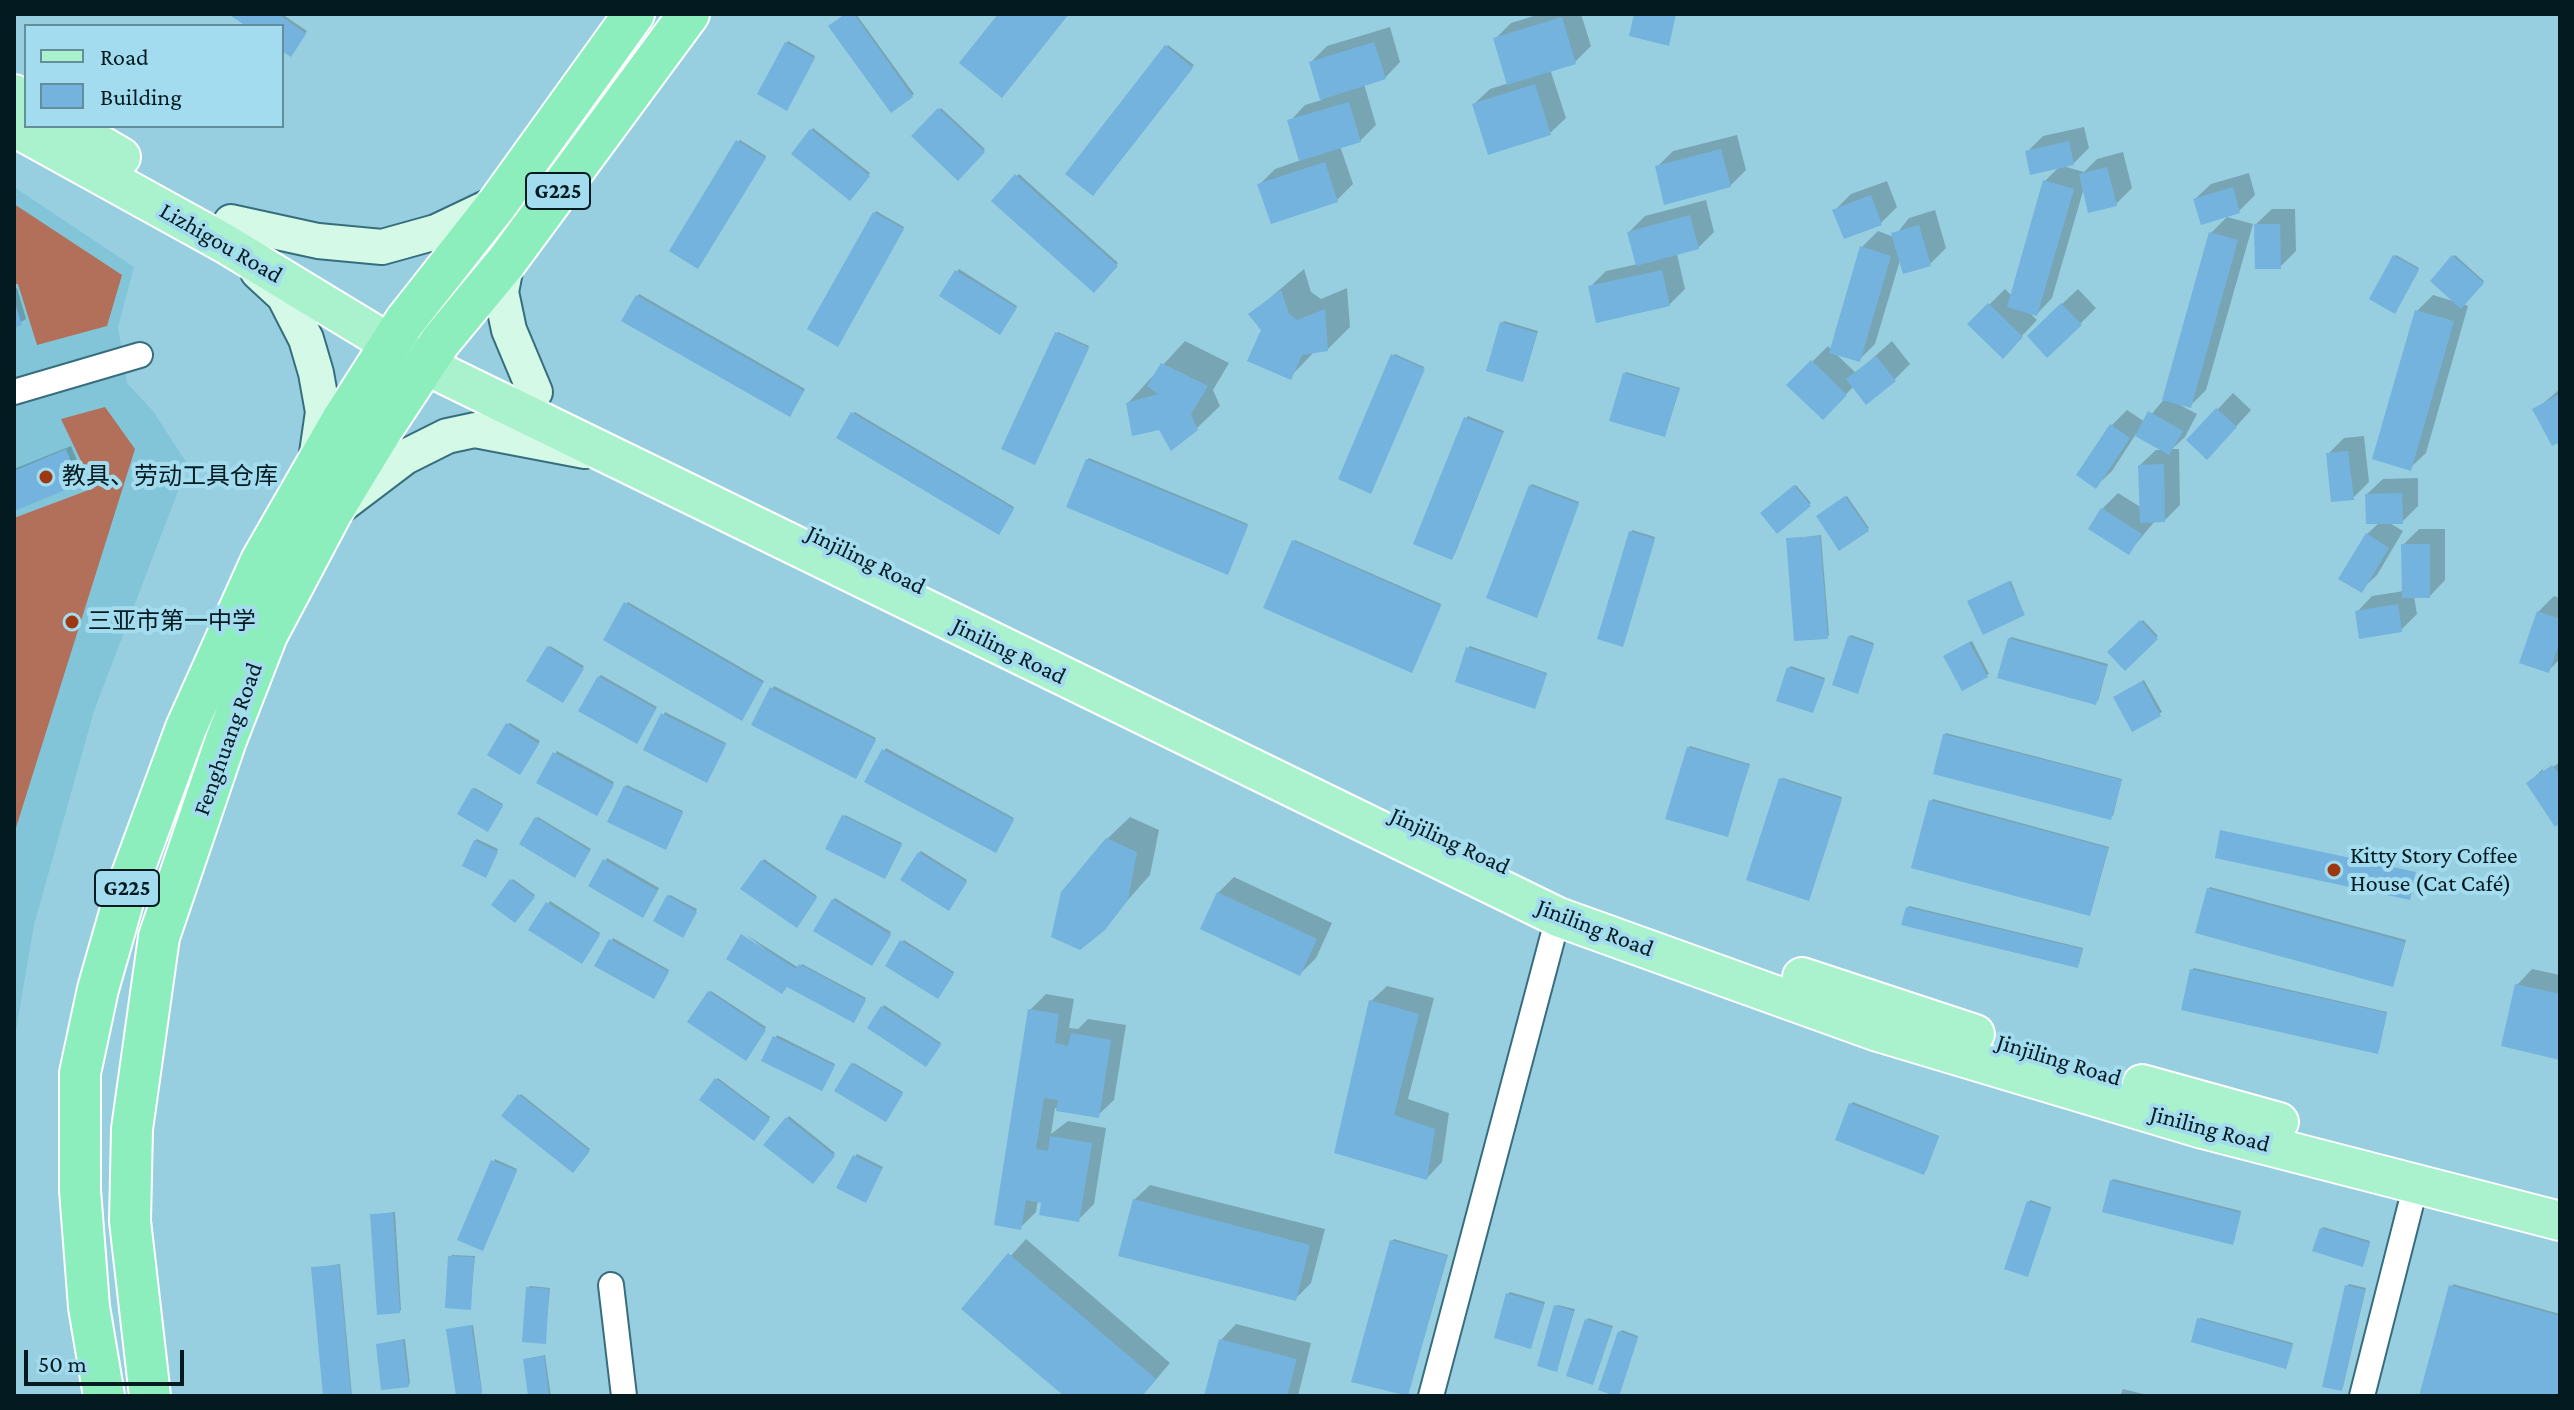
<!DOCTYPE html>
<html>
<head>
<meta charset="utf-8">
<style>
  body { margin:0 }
  #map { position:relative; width:2574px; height:1410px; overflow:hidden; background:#97cfe0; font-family:"Crimson Pro",serif }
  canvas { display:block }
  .frame { position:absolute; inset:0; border:16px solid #031a20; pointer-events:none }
  .legend { position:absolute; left:24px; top:24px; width:260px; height:104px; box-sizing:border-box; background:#a3dcee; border:2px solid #638e9c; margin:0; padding:10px 14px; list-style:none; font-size:24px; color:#031a20 }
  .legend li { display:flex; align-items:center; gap:16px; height:40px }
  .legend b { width:40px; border:2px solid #638e9c }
  .scale { position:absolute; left:24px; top:1350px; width:160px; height:36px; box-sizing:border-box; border:4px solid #031a20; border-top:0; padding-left:10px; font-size:24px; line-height:28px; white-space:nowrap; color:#031a20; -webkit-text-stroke:6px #a3dcee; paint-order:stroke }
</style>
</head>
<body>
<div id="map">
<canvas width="2574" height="1410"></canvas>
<div class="frame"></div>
<ul class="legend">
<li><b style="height:10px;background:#a9f2cd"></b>Road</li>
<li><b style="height:22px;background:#73b3de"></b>Building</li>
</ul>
<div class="scale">50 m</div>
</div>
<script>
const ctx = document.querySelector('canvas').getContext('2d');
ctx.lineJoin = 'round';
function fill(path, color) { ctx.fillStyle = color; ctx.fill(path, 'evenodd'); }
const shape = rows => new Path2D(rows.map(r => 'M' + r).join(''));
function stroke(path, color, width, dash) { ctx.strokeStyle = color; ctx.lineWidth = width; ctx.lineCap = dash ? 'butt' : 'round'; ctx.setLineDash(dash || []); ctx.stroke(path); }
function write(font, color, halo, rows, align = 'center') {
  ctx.font = font + ' "Crimson Pro","Noto Sans SC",serif'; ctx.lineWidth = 8; ctx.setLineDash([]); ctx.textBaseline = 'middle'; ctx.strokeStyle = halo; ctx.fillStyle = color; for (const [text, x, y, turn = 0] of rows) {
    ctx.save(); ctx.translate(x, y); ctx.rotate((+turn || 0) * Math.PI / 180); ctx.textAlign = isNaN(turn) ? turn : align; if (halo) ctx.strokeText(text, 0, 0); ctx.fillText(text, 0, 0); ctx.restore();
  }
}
const built = shape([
  [14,187,134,267,118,327,127,383,153,411,188,465,94,711,34,925,14,1042]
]);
const forest = shape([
  [14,204,122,275,107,326,37,345,18,284,14,284],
  [105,407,135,449,14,834,14,518,94,488,61,419]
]);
const shadow = shape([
  [232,14,282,14,307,31,292,53,282,49,282,26,249,26],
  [847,14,856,14,914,94,892,111],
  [1540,14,1581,14,1591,46,1575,62,1550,69,1566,118,1550,133,1474,104,1490,89,1509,83,1495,39,1511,23],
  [1390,27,1400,62,1385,78,1364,84,1376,125,1360,141,1340,146,1353,184,1337,200,1259,185,1275,169,1301,160,1290,121,1305,105,1322,100,1311,62,1327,46],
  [788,41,815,56,788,106,786,43],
  [1168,45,1194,65,1093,194,1067,173],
  [941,108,985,149,958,178,914,136],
  [2084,127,2089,148,2073,164,2063,166,2084,172,2097,159,2123,152,2132,188,2116,204,2084,188,2052,298,2037,314,2028,311,2037,320,2003,356,1970,324,2005,289,2012,296,2045,181,2060,166,2027,152,2043,136],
  [813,128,870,173,850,198,794,153],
  [1737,135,1746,170,1730,186,1657,167,1673,151],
  [740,140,766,156,700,265,738,142],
  [2249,173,2255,195,2239,211,2195,199,2211,184],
  [1019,174,1118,263,1094,290,994,201],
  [1887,181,1897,207,1881,223,1835,210,1851,194],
  [1706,200,1714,232,1698,248,1677,254,1685,289,1669,305,1590,287,1606,271,1638,264,1629,232,1645,216],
  [2272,209,2295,209,2296,251,2280,267,2256,224],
  [1935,210,1946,248,1930,264,1901,257,1875,344,1859,360,1835,353,1856,373,1892,341,1910,364,1894,380,1854,386,1823,418,1789,385,1828,346,1832,350,1862,247,1878,231,1894,237,1909,218],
  [876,211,904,227,840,342,810,328],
  [2227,217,2253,224,2206,390,2190,406,2180,405,2197,414,2185,437,2172,449,2179,449,2180,505,2165,520,2155,521,2129,552,2102,509,2118,493,2142,508,2140,465,2156,450,2164,450,2136,434,2112,471,2096,486,2111,426,2127,410,2145,422,2165,398,2211,233],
  [2396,255,2419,268,2397,309,2394,257],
  [2455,255,2484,281,2463,304,2468,306,2426,453,2410,468,2417,311,2433,295,2456,302,2432,281],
  [959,269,1017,306,1001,331,941,296],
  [1304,269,1311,292,1321,299,1347,288,1350,327,1327,350,1315,351,1290,377,1251,314],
  [17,288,26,319,14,326,14,289],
  [2078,289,2096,308,2080,324,2045,320],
  [639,294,805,389,791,413,624,320],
  [1504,321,1538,331,1524,378,1502,323],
  [1058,332,1089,346,1036,461,1057,333],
  [1185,341,1229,363,1213,390,1220,406,1197,428,1160,427,1128,403],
  [1395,354,1424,367,1370,491,1393,356],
  [1626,372,1680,388,1665,435,1624,374],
  [2560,389,2560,440,2553,444,2535,410],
  [2233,393,2251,410,2223,441,2189,440],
  [855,412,1014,507,1000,531,853,413],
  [1468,416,1504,431,1454,556,1466,418],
  [2364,436,2369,482,2353,498,2328,454,2344,438],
  [71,446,84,477,14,509,14,469],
  [1089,458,1248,524,1229,570,1087,460],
  [2418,478,2418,506,2402,522,2388,522,2403,531,2377,575,2361,590,2367,534,2380,522,2367,494,2383,479],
  [1532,484,1579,502,1538,614,1530,486],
  [1796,485,1811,503,1777,531,1763,513],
  [1847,496,1869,528,1867,530,1820,515],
  [2419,529,2445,529,2445,580,2430,596,2414,596,2417,614,2401,630,2357,612,2372,596,2404,591,2403,545],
  [1632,530,1655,537,1624,643,1631,532],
  [1821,535,1829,635,1827,637,1788,539],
  [1295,540,1441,604,1413,669,1293,542],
  [2011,581,2024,614,1971,600],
  [2554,596,2560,598,2560,659,2549,670,2538,612],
  [628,602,764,681,743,717,626,604],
  [2143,620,2158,636,2125,668,2110,652],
  [1851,635,1874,643,1858,691,1849,637],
  [2011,637,2108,664,2098,701,2010,639],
  [1972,641,1989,674,1963,689,1947,654],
  [550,646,584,666,565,699,549,647],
  [1470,646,1547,673,1536,705,1468,648],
  [1791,666,1825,678,1813,711,1789,668],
  [601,675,657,707,639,740,599,677],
  [2144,680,2162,712,2133,729,2117,696],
  [774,686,876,738,858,774,754,724],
  [665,712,726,743,709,778,646,749],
  [510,723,540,741,521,771,508,724],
  [1946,733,2122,779,2113,816,1944,735],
  [1690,746,1750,764,1727,835,1688,748],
  [886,748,1014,818,997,849,867,781],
  [557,751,614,782,598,812,539,782],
  [2560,757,2543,769,2543,774,2560,762,2560,821,2528,783,2544,768],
  [1783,778,1842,797,1810,897,1781,779],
  [627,785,683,811,668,845,625,787],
  [475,788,503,804,490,828,473,789],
  [1933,799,2109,847,2091,912,1931,801],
  [845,815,902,843,887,875,844,816],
  [538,817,591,849,576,874,536,818],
  [1130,817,1159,830,1150,875,1103,928,1107,839],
  [477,839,498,849,487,874,475,841],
  [921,851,967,880,950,906,919,853],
  [607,858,659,888,644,914,591,885],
  [764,859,817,896,798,923,762,861],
  [1234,877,1332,923,1316,958,1300,974,1218,893],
  [513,879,535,895,515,921,494,904],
  [2210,887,2406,940,2394,983,2208,889],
  [670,895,697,909,685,934,668,896],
  [835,898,891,932,874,962,833,900],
  [550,901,600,933,583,960,531,930],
  [1909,906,2083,948,2079,964,1908,908],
  [745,934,799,968,802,964,866,998,855,1018],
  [613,938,669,970,655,995,597,965],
  [904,940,954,972,940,995,902,942],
  [2194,968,2387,1012,2379,1050,2192,970],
  [2532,969,2560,975,2560,1058,2517,985],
  [1387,986,1434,998,1408,1099,1449,1113,1442,1162,1427,1178,1336,1151,1371,1001],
  [711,991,766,1027,747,1056,709,992],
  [1046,994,1074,999,1069,1028,1078,1029,1088,1019,1126,1025,1114,1100,1098,1115,1055,1108,1051,1134,1068,1121,1106,1128,1094,1204,1078,1220,1038,1200,1036,1212,1020,1228,1030,1010],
  [884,1005,941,1043,927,1063,869,1027],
  [777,1035,835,1064,824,1087,764,1060],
  [854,1063,903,1092,887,1118,852,1064],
  [718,1078,770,1117,754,1138,702,1100],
  [521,1094,590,1149,573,1171,504,1115],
  [1853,1102,1939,1136,1926,1171,1851,1104],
  [789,1116,835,1153,813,1182,766,1145],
  [857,1154,883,1167,867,1199,839,1187],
  [495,1159,517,1169,484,1247,460,1239],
  [2113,1179,2241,1211,2234,1241,2111,1181],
  [1150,1185,1325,1229,1311,1283,1295,1299,1134,1200],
  [2030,1200,2051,1207,2029,1272,2029,1202],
  [395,1212,401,1310,399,1312,372,1215],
  [2323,1227,2370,1241,2364,1263,2322,1229],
  [1026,1239,1170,1363,1142,1396,1067,1396,964,1308],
  [1394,1239,1448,1255,1407,1396,1392,1241],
  [452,1255,475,1256,470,1308,450,1257],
  [340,1264,352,1396,325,1396,313,1268],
  [2349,1284,2366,1288,2343,1387,2347,1286],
  [2453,1284,2560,1314,2560,1396,2421,1396],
  [530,1286,550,1288,545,1341,528,1288],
  [1510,1292,1545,1302,1531,1347,1508,1294],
  [1558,1305,1575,1309,1556,1370,1556,1306],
  [1588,1318,1613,1326,1594,1381,1587,1320],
  [2201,1318,2293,1343,2287,1365,2199,1319],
  [1236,1324,1311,1343,1298,1396,1206,1396,1221,1340],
  [473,1325,482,1391,481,1392,448,1330],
  [1622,1330,1638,1336,1620,1393,1620,1332],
  [405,1339,410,1383,408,1385,378,1344],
  [545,1355,551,1396,530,1396,525,1359],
  [2123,1389,2151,1396,2120,1396]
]);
const building = shape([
  [228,14,278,14,306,34,291,57,282,51,282,26,246,26],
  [845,14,854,14,913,97,891,113,828,26],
  [998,14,1069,14,1002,98,959,63],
  [1634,14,1676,14,1669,46,1629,36],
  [1562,17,1576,64,1507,85,1493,38],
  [785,42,815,58,787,111,757,94],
  [1374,42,1386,79,1320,100,1309,62],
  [1165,45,1193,68,1093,196,1065,174],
  [1535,84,1551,135,1488,155,1472,104],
  [1349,102,1361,142,1299,161,1287,120],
  [938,108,985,152,958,181,911,136],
  [810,129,870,176,850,201,791,154],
  [736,140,766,158,698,269,669,251],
  [2069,141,2074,165,2030,175,2025,151],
  [1721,149,1731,187,1664,205,1655,166],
  [1325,162,1338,202,1271,224,1257,184],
  [2107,167,2117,206,2088,213,2079,174],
  [1015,174,1118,266,1094,293,991,201],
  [2043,180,2074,189,2037,316,2007,307],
  [2233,187,2240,213,2201,225,2193,199],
  [1871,195,1882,225,1844,239,1832,210],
  [873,212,904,229,838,347,807,329],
  [1690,215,1699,249,1636,266,1627,232],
  [2254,224,2280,224,2281,269,2255,269],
  [1919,225,1931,266,1903,274,1891,233],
  [2209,232,2238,240,2191,408,2162,400],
  [1860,246,1891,256,1860,362,1829,353],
  [2393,255,2419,270,2395,314,2369,299],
  [2452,255,2484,283,2461,309,2430,281],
  [955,270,1017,308,1000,335,939,296],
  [1662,270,1670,306,1596,323,1588,286],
  [1281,290,1289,314,1297,320,1325,309,1328,351,1302,355,1291,380,1247,361,1261,330,1248,314],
  [636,295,804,391,790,417,621,321],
  [14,300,22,325,14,328],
  [1988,303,2023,337,2003,359,1967,324],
  [2061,303,2082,325,2047,358,2027,336],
  [2415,310,2454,321,2411,471,2372,459],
  [1500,322,1537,333,1523,382,1486,371],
  [1055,332,1089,348,1035,465,1001,449],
  [1391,354,1425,369,1371,494,1338,479],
  [1876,356,1896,381,1866,405,1846,379],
  [1811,360,1847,395,1823,420,1786,385],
  [1161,363,1208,386,1191,414,1198,430,1171,451,1159,430,1132,436,1126,403,1158,394,1147,386],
  [1623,373,1679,389,1665,437,1609,421],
  [2558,395,2560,442,2552,446,2532,409],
  [2216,408,2237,427,2207,460,2186,440],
  [2148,411,2183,431,2169,455,2135,436],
  [851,412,1014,509,999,535,836,438],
  [1464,417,1503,433,1452,560,1413,544],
  [2110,424,2130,438,2096,489,2076,475],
  [66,449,80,484,14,511,14,471],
  [2348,451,2354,500,2331,502,2326,453],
  [1086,459,1248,526,1228,575,1066,507],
  [2164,464,2165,522,2140,523,2138,465],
  [1529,485,1579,504,1537,618,1486,598],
  [1794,485,1811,506,1777,534,1760,513],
  [2402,493,2403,524,2366,524,2365,494],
  [1845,496,1869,531,1839,551,1816,516],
  [2101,508,2142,534,2129,555,2088,529],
  [1629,531,1655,539,1623,647,1597,639],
  [2366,533,2389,548,2362,593,2338,579],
  [1820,536,1828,639,1794,641,1786,538],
  [1292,540,1441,606,1412,673,1263,608],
  [2401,544,2430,544,2430,598,2402,598],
  [2009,581,2025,615,1983,635,1967,601],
  [624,602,763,683,742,721,603,640],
  [2398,604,2402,632,2359,639,2355,611],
  [2537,611,2560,619,2560,640,2549,673,2519,663],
  [2140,620,2158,639,2125,671,2107,652],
  [1848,636,1874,645,1858,694,1832,685],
  [2008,638,2107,666,2096,705,1997,678],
  [1969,642,1988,677,1962,691,1943,656],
  [547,646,584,669,563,703,526,681],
  [1466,647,1547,674,1535,709,1455,682],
  [1787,667,1825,680,1813,713,1776,701],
  [598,676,656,709,637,744,578,711],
  [2142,681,2161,716,2132,732,2113,697],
  [770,687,876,740,856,779,751,725],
  [661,713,726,745,707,783,643,750],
  [506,723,539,744,520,775,487,755],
  [1943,734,2122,780,2111,820,1933,774],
  [1687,747,1749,765,1728,837,1665,819],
  [882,749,1014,820,996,853,864,782],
  [553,752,614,785,597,816,536,783],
  [2552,765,2560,776,2560,823,2555,827,2526,783],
  [1779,778,1842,799,1809,901,1746,880],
  [624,786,683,813,666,850,607,822],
  [472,788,503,806,488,832,457,814],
  [1929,800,2108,848,2090,916,1911,868],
  [842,815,902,845,885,879,825,849],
  [535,817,590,851,575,878,519,844],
  [2220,830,2416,872,2410,900,2215,858],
  [1106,838,1137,852,1128,900,1105,930,1080,950,1051,937,1061,892],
  [474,840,498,852,486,878,462,866],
  [918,852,967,882,949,911,900,880],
  [603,859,658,891,643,918,588,886],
  [761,860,817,898,797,928,740,889],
  [510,879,535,897,515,923,491,905],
  [2207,888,2405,942,2393,987,2195,933],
  [1217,892,1317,939,1300,976,1200,929],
  [667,895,697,912,683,938,653,921],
  [832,899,891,935,872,966,813,931],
  [546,902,600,935,582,964,528,930],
  [1906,907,2082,949,2078,968,1901,925],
  [741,934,796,969,799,964,866,1000,854,1023,787,987,782,994,726,959],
  [609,939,669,972,654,999,594,966],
  [900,940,954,974,938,999,885,966],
  [2190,969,2387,1013,2378,1054,2181,1010],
  [2515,984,2560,994,2560,1060,2501,1046],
  [708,991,766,1030,746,1061,687,1022],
  [1369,1000,1419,1014,1394,1115,1435,1129,1427,1180,1334,1153],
  [881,1006,941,1045,926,1067,867,1028],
  [1028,1009,1059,1014,1055,1043,1068,1046,1071,1033,1111,1040,1099,1118,1056,1111,1058,1100,1044,1098,1036,1149,1048,1151,1050,1136,1092,1143,1079,1222,1039,1215,1041,1203,1026,1200,1021,1230,994,1225],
  [773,1036,835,1066,822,1091,761,1061],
  [851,1063,903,1094,886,1122,834,1091],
  [715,1078,770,1119,754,1141,699,1100],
  [518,1094,590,1151,573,1173,501,1116],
  [1849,1103,1939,1137,1924,1175,1835,1140],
  [786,1117,835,1156,813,1184,763,1145],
  [853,1155,882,1169,866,1203,836,1188],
  [491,1160,517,1171,483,1251,457,1240],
  [2110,1180,2241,1213,2233,1245,2102,1212],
  [1133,1199,1310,1245,1296,1301,1118,1256],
  [2027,1201,2051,1209,2028,1277,2004,1269],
  [393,1213,400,1313,377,1315,370,1214],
  [2320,1228,2370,1243,2363,1267,2312,1251],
  [1390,1240,1447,1256,1408,1396,1351,1382],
  [1008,1253,1156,1379,1142,1396,1064,1396,961,1309],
  [448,1256,474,1257,471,1310,445,1308],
  [339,1265,351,1396,323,1396,311,1267],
  [2345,1285,2365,1290,2342,1391,2322,1387],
  [2449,1285,2560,1316,2560,1396,2419,1396],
  [526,1287,549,1289,546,1344,522,1342],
  [1506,1293,1544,1304,1531,1349,1494,1338],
  [1554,1305,1574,1311,1557,1372,1537,1366],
  [2197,1318,2293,1345,2286,1369,2191,1342],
  [1585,1319,1612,1328,1593,1385,1566,1376],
  [471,1325,482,1394,456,1396,446,1329],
  [1618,1331,1638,1338,1619,1396,1615,1396,1598,1390],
  [1219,1339,1297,1359,1287,1396,1204,1396],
  [403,1340,409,1387,381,1390,376,1344],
  [544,1356,549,1396,528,1396,523,1359]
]);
const minor = shape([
  [14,392,140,355],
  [611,1285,624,1396],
  [1431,1396,1558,917],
  [2362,1396,2416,1184]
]);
const secondary = shape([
  [231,222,318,241,382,247,436,232,497,203],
  [507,261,501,292,509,330,535,392],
  [258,272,284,296,306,339,316,373,323,412,316,460],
  [339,507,405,457,447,436,475,430,585,451]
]);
const primary = shape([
  [14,94,26,102],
  [68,126,121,157],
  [14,127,224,243,425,365,1558,917,1878,1032,2199,1128,2560,1221],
  [1802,977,1975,1034],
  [2142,1084,2279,1122]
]);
const trunk = shape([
  [104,1396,89,1307,80,1190,80,1073,98,989,127,888,186,728,261,561,342,420,405,321,498,203,634,14],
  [150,1396,130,1221,132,1129,159,937,226,740,267,635,332,512,380,433,440,342,507,261,689,14]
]);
const markers = [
  [46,477,8,"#9e3810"],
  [72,622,8,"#9e3810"],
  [2334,870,8,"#9e3810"]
];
const shields = [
  [558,191,64],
  [127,888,64]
];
const shieldNames = [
  ["G225",558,191],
  ["G225",127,888]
];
const streetNames = [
  ["Lizhigou Road",221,243,30],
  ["Jinjiling Road",866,560,26],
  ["Jiniling Road",1009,651,26],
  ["Fenghuang Road",228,739,-70],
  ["Jinjiling Road",1450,841,25],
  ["Jiniling Road",1595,928,21],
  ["Jinjiling Road",2059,1060,17],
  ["Jiniling Road",2210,1129,15]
];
const poiNames = [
  ["教具、劳动工具仓库",62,477],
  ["三亚市第一中学",88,622],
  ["Kitty Story Coffee",2350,856],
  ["House (Cat Café)",2350,884]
];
fill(built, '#82c5d8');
fill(forest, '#b2705a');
fill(shadow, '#0003');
fill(building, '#73b3de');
stroke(minor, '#376e7e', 28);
stroke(secondary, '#376e7e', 38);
stroke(primary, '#fff', 42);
stroke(trunk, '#fff', 44);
stroke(minor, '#fff', 24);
stroke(secondary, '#d4f9e6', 34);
stroke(primary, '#a9f2cd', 38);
stroke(trunk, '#8ceebc', 40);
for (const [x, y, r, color] of markers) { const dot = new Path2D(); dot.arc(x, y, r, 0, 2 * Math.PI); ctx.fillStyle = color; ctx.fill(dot); stroke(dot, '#a3dcee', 3); }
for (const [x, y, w] of shields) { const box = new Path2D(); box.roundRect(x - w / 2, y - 18, w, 36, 6); ctx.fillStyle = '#a3dcee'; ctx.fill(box); stroke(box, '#031a20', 2); }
write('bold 22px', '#031a20', null, shieldNames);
write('24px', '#031a20', '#a3dcee', streetNames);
write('24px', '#031a20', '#a3dcee', poiNames, 'left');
</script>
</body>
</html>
